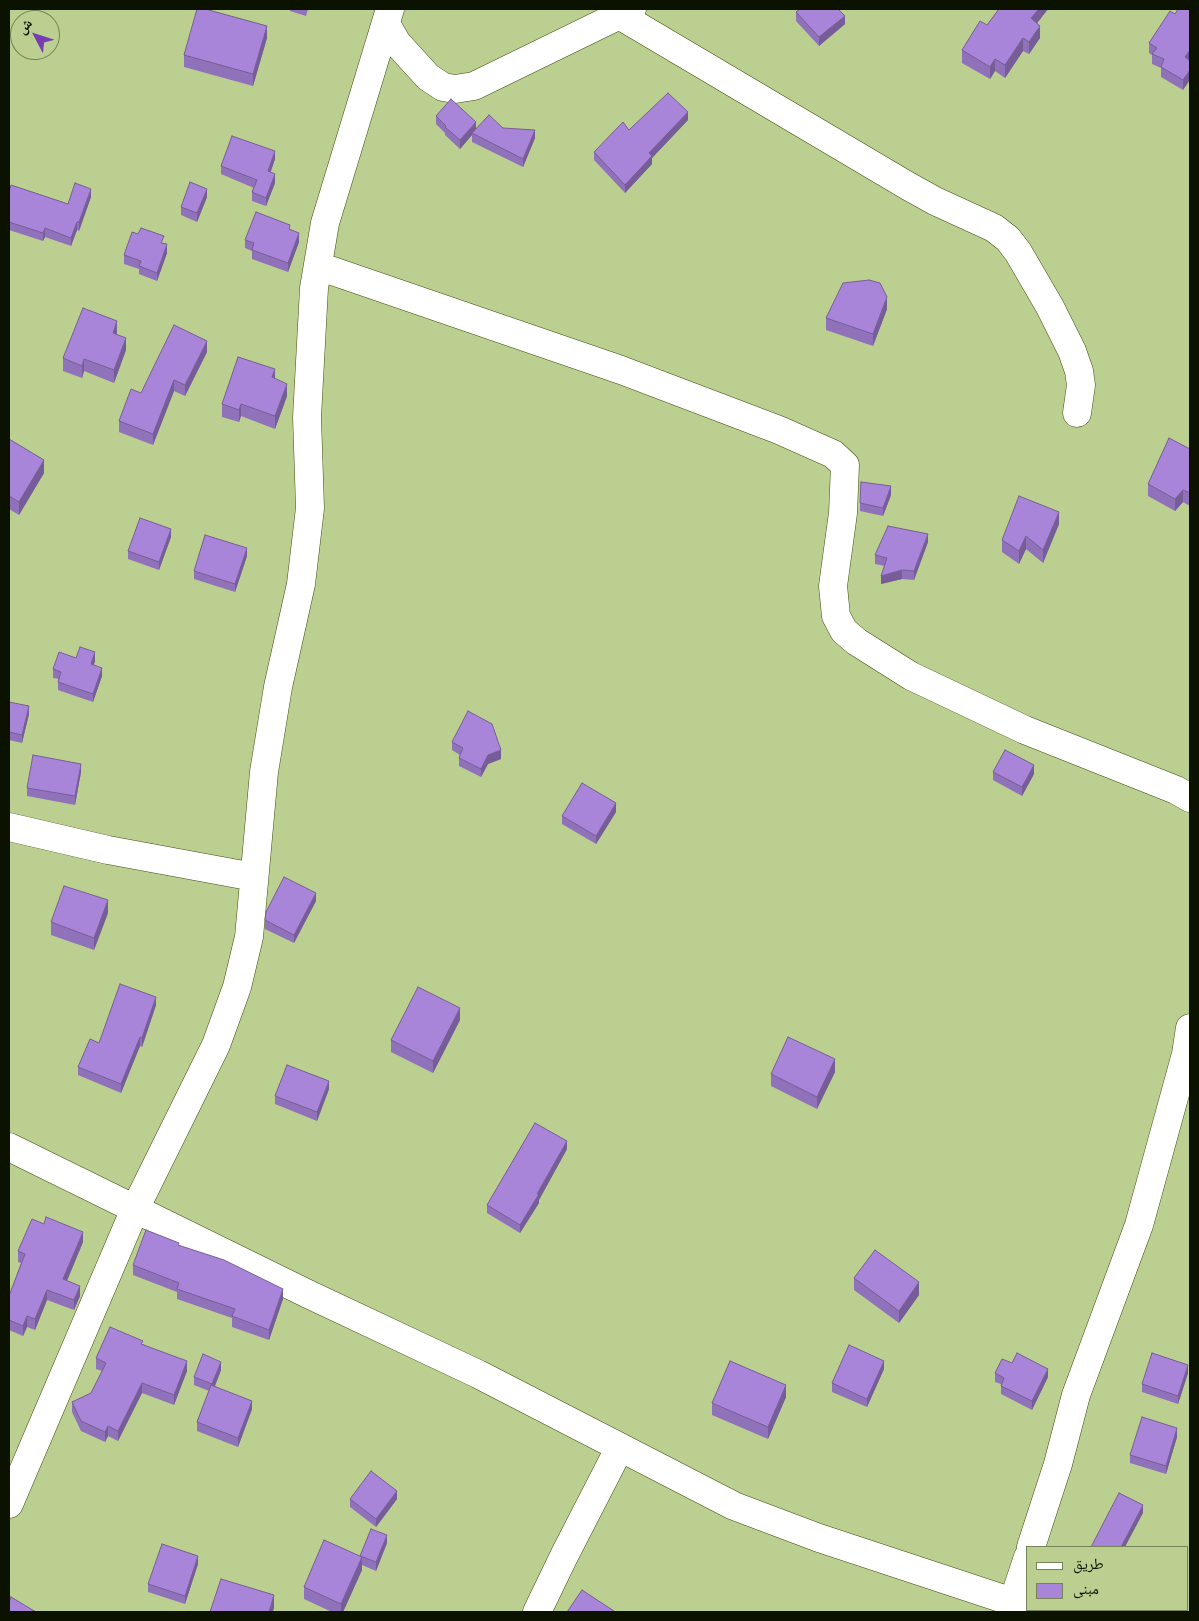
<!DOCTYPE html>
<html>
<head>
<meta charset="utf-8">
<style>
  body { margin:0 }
  #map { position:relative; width:1199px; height:1621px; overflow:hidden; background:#bbcf90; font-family:"Open Sans","Noto Naskh Arabic",sans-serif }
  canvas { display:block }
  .frame { position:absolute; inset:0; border:10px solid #0c1200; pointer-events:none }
  .legend { position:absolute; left:1026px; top:1546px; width:162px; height:65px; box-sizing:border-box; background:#bbcf90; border:1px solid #758356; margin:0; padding:6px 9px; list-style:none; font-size:15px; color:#0c1200 }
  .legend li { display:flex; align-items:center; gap:10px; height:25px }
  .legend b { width:25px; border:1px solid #758356 }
  .north { position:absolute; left:10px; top:10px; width:50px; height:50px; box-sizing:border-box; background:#bbcf90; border:1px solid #758356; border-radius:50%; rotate:310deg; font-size:14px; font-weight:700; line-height:20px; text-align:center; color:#0c1200 }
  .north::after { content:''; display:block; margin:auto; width:18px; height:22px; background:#773db3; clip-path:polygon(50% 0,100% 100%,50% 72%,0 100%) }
</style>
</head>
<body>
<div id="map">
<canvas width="1199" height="1621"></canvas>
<div class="frame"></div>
<ul class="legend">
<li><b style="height:6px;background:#fff"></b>طريق</li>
<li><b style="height:14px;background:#a885d8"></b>مبنى</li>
</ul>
<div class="north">ش</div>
</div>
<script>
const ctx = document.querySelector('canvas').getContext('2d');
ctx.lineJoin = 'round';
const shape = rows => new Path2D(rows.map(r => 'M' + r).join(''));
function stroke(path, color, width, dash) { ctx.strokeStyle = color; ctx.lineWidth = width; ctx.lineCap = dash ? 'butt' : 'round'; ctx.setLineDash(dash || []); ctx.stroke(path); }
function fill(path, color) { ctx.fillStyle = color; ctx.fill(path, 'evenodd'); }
const minor = shape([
  [619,15,908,186,935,201,994,228,1008,239,1018,252,1050,307,1072,351,1079,371,1081,385,1077,413],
  [386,24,397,43,428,77,443,87,455,89,474,86,632,9],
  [318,266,621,370,779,430,833,454,845,465,843,513,833,586,836,616,844,631,857,642,911,676,1025,730,1176,790,1190,798],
  [9,827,108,850,254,877],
  [9,1147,308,1294,478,1374,734,1506,819,1538,1028,1607],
  [9,1504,135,1209,216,1045,237,987,249,937,264,772,278,687,301,584,310,508,307,417,314,288,325,223,390,9],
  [1031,1547,1058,1464,1076,1395,1139,1225,1186,1054,1190,1028],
  [1013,1602,1028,1557],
  [537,1612,564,1556,620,1447]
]);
const wall = shape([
  [290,9,308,9,306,16,290,11],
  [999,9,1048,9,1037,23,1040,38,1029,54,1023,51,1005,78,995,71,990,79,962,63,962,50,987,25],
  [1190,9,1190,60,1183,90,1161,77,1161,68,1152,64,1152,55,1149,53,1149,43,1175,14],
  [796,12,845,24,819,46,796,21],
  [267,38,253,86,184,67,184,55],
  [436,116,476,129,503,128,535,138,523,167,472,142,472,135,460,149,445,135,445,133,436,124],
  [688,120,652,158,652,164,625,193,594,160,594,152,629,130],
  [275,159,270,172,275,183,266,206,252,201,252,192,254,188,221,174,221,166],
  [9,192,68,204,91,197,79,231,77,230,71,246,45,237,43,241,9,230],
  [207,197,197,222,181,215,181,207],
  [290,230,299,242,288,272,252,259,252,251,245,248,245,240],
  [164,243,167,253,157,281,139,274,139,269,124,264,124,255],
  [887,309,873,346,826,330,826,318],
  [117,333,117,334,126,350,114,383,84,371,82,378,63,371,63,358],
  [207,352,185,396,174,391,153,445,119,432,119,421,141,393],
  [275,379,287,396,275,429,241,416,239,422,222,417,222,404],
  [9,439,44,473,19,515,9,509],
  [1190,449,1190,506,1183,502,1175,511,1148,496,1148,484],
  [891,495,883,516,860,511,860,503],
  [1059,524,1043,563,1026,549,1019,564,1002,552,1002,540],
  [171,537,159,570,128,559,128,551],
  [928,542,914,580,902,579,881,584,885,566,875,564,875,555],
  [247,556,235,592,194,579,194,571],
  [76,658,95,661,94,665,102,676,93,702,58,690,58,682,59,679,53,678,53,669],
  [9,702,29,714,22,743,9,740],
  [452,742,501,759,488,764,481,777,459,766,459,758,460,755,452,750],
  [81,772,75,805,27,796,27,788],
  [993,772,1034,774,1022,796,993,780],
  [616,812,596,844,562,824,562,816],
  [316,901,294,943,265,929,265,920],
  [108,913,94,950,51,935,51,922],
  [156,1005,142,1047,140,1046,121,1093,78,1075,78,1067,99,1043],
  [460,1020,433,1073,391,1052,391,1040],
  [835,1072,817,1109,771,1086,771,1074],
  [329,1089,317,1121,275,1104,275,1096],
  [567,1149,539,1200,539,1203,520,1233,487,1213,487,1205],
  [83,1242,67,1281,80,1296,74,1310,47,1300,35,1330,27,1327,23,1336,9,1330,9,1296,21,1263,18,1262,18,1251],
  [179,1245,283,1299,269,1340,232,1327,232,1318,177,1299,177,1292,133,1275,133,1265],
  [854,1278,919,1295,899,1323,854,1290],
  [143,1344,187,1371,174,1405,142,1393,118,1441,108,1436,105,1442,81,1431,72,1412,72,1402,91,1393,102,1371,96,1369,96,1358],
  [1012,1363,1048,1377,1032,1410,1001,1394,1001,1384,995,1382,995,1373],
  [884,1369,867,1407,832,1392,832,1383],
  [221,1370,215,1386,252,1409,238,1447,197,1431,197,1422,209,1391,194,1385,194,1377],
  [1188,1373,1178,1404,1142,1392,1142,1384],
  [786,1397,768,1439,712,1415,712,1403],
  [1177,1437,1166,1474,1130,1463,1130,1455],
  [350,1499,397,1499,376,1527,350,1507],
  [387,1543,376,1571,362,1565,362,1570,343,1612,332,1612,304,1599,304,1587,360,1556],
  [198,1564,185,1604,148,1592,148,1584]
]);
const shadedWall = shape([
  [1039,9,1048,9,1031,31,1031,18],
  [845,16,845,24,819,46,819,37],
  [267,26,267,38,253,86,253,74],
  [1040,26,1040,38,1029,54,1029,42],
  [1023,38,1023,51,1005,78,1005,65],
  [1190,50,1190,60,1185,67,1185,57],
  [995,59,995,71,990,79,990,67],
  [1190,70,1190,80,1183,90,1183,80],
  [688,112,688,120,652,158,652,164,625,193,625,185,649,153],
  [476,122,476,130,472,133,472,135,460,149,460,140],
  [535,130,535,138,523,167,523,159],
  [275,151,275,159,268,180,268,171],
  [275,174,275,183,266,206,266,198],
  [91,189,91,197,79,231,79,222],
  [207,189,207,197,197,222,197,213],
  [77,222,77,230,71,246,71,238],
  [45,228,45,237,43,241,43,233],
  [299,233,299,242,288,272,288,263],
  [167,244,167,253,157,281,157,273],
  [887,297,887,309,873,346,873,334],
  [117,321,117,333,113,345,113,333],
  [126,338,126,350,114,383,114,370],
  [207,341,207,352,185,396,185,385],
  [84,359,84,371,82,378,82,366],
  [275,369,275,382,272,377],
  [174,380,174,391,153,445,153,434],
  [287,384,287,396,275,429,275,416],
  [241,404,241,416,239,422,239,410],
  [44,460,44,473,19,515,19,502],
  [891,486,891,495,883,516,883,508],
  [1183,490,1183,502,1175,511,1175,499],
  [1059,512,1059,524,1043,563,1043,550],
  [171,529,171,537,159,570,159,562],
  [928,534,928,542,914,580,914,571],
  [1026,536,1026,549,1019,564,1019,551],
  [247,548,247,556,235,592,235,584],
  [902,570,902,579,881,584,881,576],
  [95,652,95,661,91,672,91,664],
  [102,668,102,676,93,702,93,694],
  [29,706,29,714,22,743,22,735],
  [501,750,501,759,488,764,481,777,481,769,488,755],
  [81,764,81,772,75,805,75,796],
  [1034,765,1034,774,1022,796,1022,787],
  [616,803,616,812,596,844,596,836],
  [316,893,316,901,294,943,294,935],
  [108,900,108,913,94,950,94,938],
  [156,997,156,1005,142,1047,142,1038],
  [460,1008,460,1020,433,1073,433,1061],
  [140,1037,140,1046,121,1093,121,1084],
  [835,1059,835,1072,817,1109,817,1097],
  [329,1081,329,1089,317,1121,317,1112],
  [567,1141,567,1149,539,1200,539,1203,520,1233,520,1225],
  [83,1232,83,1242,63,1290,63,1279],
  [919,1282,919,1295,899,1323,899,1311],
  [80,1286,80,1296,74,1310,74,1300],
  [283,1289,283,1299,269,1340,269,1330],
  [47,1290,47,1300,35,1330,35,1319],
  [27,1316,27,1327,23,1336,23,1326],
  [187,1361,187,1371,174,1405,174,1395],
  [884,1361,884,1369,867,1407,867,1399],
  [221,1362,221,1370,212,1393,212,1384],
  [1188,1365,1188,1373,1178,1404,1178,1396],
  [1048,1369,1048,1377,1032,1410,1032,1401],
  [142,1383,142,1393,118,1441,118,1431],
  [786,1385,786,1397,768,1439,768,1427],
  [252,1401,252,1409,238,1447,238,1438],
  [108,1426,108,1436,105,1442,105,1432],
  [1177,1428,1177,1437,1166,1474,1166,1466],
  [397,1491,397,1499,376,1527,376,1519],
  [1143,1505,1143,1513,1125,1547,1121,1547],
  [387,1535,387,1543,376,1571,376,1562],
  [198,1556,198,1564,185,1604,185,1596],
  [362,1557,362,1570,343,1612,341,1612,341,1604],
  [274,1595,274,1608,273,1612,269,1612]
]);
const building = shape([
  [197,9,205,9,267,26,253,74,184,55,197,9],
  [800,9,838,9,845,16,819,37,796,12,800,9],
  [999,9,1039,9,1031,18,1040,26,1029,42,1023,38,1005,65,995,59,990,67,962,50,980,21,987,25,999,9],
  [1178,9,1190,9,1190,50,1185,57,1190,61,1190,70,1183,80,1161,67,1164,59,1152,54,1157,48,1149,43,1170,11,1175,14,1178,9],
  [668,93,688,112,649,153,652,156,625,185,594,152,623,122,629,130,668,93],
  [451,99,476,122,460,140,445,127,446,126,436,116,451,99],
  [489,115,503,128,535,130,523,159,472,133,489,115],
  [232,136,275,151,268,171,275,174,266,198,252,192,257,180,221,166,232,136],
  [190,182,207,189,197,213,181,207,190,182],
  [75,183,91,189,79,222,77,222,71,238,45,228,43,233,9,222,9,192,11,185,68,204,75,183],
  [256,212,290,225,289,229,299,233,288,263,252,250,254,243,245,240,256,212],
  [141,228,164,236,161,243,167,244,157,273,139,266,141,261,124,255,132,232,138,234,141,228],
  [869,280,880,283,887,297,873,334,826,318,843,283,869,280],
  [83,308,117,321,113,333,126,338,114,370,84,359,82,366,63,358,83,308],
  [174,325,207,341,185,385,174,380,153,434,119,421,131,389,141,393,174,325],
  [238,357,275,369,272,377,287,384,275,416,241,404,239,410,222,404,238,357],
  [1169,438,1190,449,1190,493,1183,490,1175,499,1148,484,1169,438],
  [9,439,44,460,19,502,9,496,9,439],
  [861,482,891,486,883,508,860,503,861,482],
  [1019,496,1059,512,1043,550,1026,536,1019,551,1002,540,1019,496],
  [140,518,171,529,159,562,128,551,140,518],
  [888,526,928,534,914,571,902,570,881,576,887,558,875,555,888,526],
  [205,535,247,548,235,584,194,571,205,535],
  [80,647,95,652,91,664,102,668,93,694,58,682,61,672,53,669,59,652,76,658,80,647],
  [9,702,29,706,22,735,9,732,9,702],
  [468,711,492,724,501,750,488,755,481,769,459,758,463,748,452,742,468,711],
  [1005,750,1034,765,1022,787,993,772,1005,750],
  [33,755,81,764,75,796,27,788,33,755],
  [582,783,616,803,596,836,562,816,582,783],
  [284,877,316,893,294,935,265,920,266,912,284,877],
  [64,886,108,900,94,938,51,922,64,886],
  [120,984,156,997,142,1038,140,1037,121,1084,78,1067,90,1039,99,1043,120,984],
  [418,987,460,1008,433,1061,391,1040,418,987],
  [788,1037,835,1059,817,1097,771,1074,788,1037],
  [287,1065,329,1081,317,1112,275,1096,287,1065],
  [535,1123,567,1141,537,1194,539,1194,520,1225,487,1205,535,1123],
  [46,1217,83,1232,63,1279,80,1286,74,1300,47,1290,35,1319,27,1316,23,1326,9,1320,9,1296,25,1254,18,1251,32,1219,44,1224,46,1217],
  [146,1230,179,1243,178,1245,224,1260,283,1289,269,1330,232,1316,235,1309,177,1289,179,1283,133,1265,146,1230],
  [875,1250,919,1282,899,1311,854,1278,875,1250],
  [110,1327,143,1341,141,1344,187,1361,174,1395,142,1383,118,1431,108,1426,105,1432,81,1421,72,1402,91,1393,106,1363,96,1358,110,1327],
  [849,1345,884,1361,867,1399,832,1383,849,1345],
  [1017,1353,1048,1369,1032,1401,1001,1386,1004,1378,995,1373,1002,1359,1012,1363,1017,1353],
  [1152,1353,1188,1365,1178,1396,1142,1384,1152,1353],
  [203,1354,221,1362,212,1384,194,1377,203,1354],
  [730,1361,786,1385,768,1427,712,1403,730,1361],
  [211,1385,252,1401,238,1438,197,1422,211,1385],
  [1142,1417,1177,1428,1166,1466,1130,1455,1142,1417],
  [371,1471,397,1491,376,1519,350,1499,371,1471],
  [1119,1493,1143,1505,1121,1547,1091,1547,1119,1493],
  [371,1529,387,1535,376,1562,360,1556,371,1529],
  [324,1540,362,1557,341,1604,304,1587,324,1540],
  [162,1544,198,1556,185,1596,148,1584,162,1544],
  [221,1579,274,1595,269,1612,210,1612,221,1579],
  [582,1590,614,1611,613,1612,567,1612,582,1590],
  [11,1597,36,1612,9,1612,9,1602,11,1597]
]);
stroke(minor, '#3e4d0d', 29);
stroke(minor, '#fff', 28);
fill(wall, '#9072ba');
fill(shadedWall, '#765d97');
fill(building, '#a885d8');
stroke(building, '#765d97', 1);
</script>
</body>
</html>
